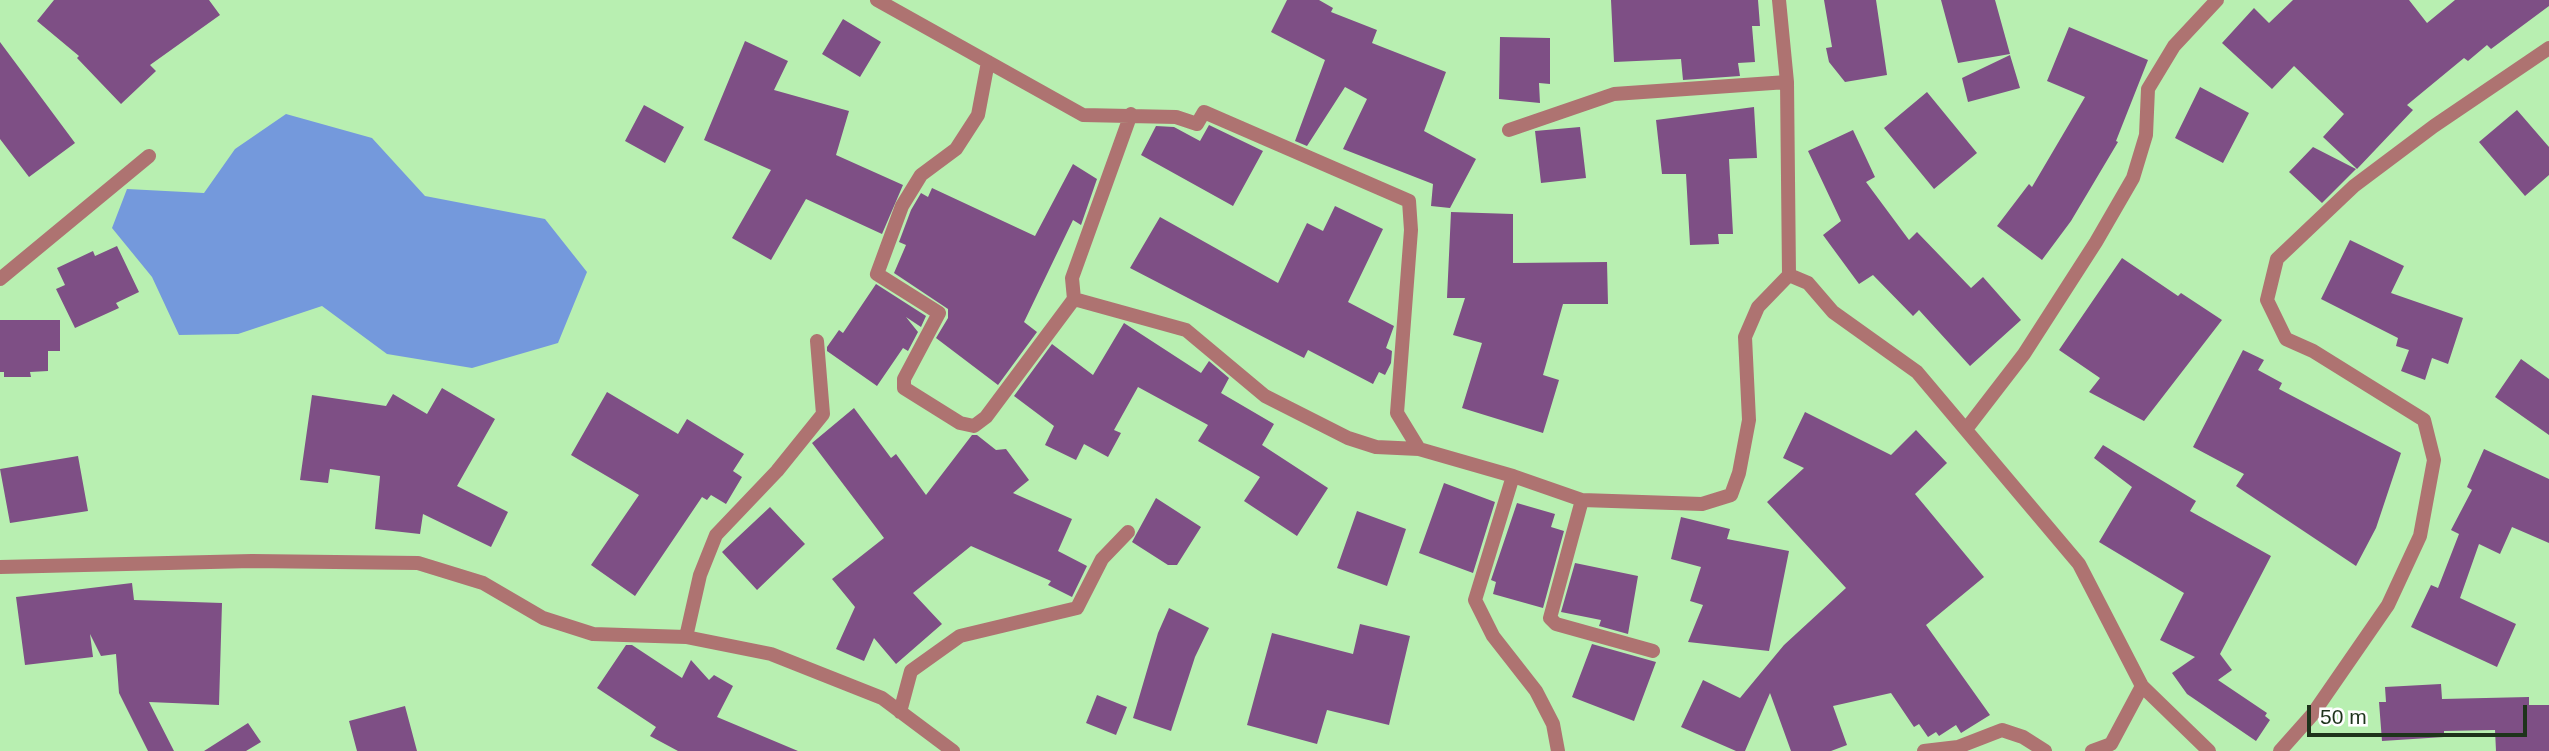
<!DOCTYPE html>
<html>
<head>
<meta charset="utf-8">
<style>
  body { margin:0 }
  #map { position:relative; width:2549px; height:751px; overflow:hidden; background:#b8efb1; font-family:Arial,sans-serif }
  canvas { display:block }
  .scale { position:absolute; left:2307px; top:705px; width:220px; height:32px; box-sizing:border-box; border:4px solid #1e331b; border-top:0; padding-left:9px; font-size:21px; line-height:24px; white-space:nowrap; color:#1e331b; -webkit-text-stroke:5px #fefefe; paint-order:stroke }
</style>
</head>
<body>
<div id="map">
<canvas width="2549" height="751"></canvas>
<div class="scale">50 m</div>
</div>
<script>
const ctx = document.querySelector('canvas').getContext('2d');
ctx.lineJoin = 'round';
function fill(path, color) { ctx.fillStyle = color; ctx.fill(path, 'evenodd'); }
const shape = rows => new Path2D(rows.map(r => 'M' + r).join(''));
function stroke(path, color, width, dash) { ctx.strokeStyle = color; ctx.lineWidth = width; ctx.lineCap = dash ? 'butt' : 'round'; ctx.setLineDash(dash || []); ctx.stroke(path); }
const water = shape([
  [286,114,372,138,425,196,545,219,587,272,558,343,472,368,387,354,322,306,238,334,179,335,152,277,112,228,127,189,204,193,235,149]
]);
const building = shape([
  [54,0,209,0,220,15,150,65,156,71,121,104,77,58,79,56,37,21],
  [1287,0,1319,0,1333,8,1331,12,1377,30,1372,43,1446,72,1424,131,1476,159,1450,208,1431,206,1433,184,1343,149,1367,99,1345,87,1307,146,1295,141,1325,60,1271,32],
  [1611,0,1758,0,1760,26,1752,26,1755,62,1738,63,1740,76,1683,80,1681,59,1614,62],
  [1824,0,1876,0,1887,75,1845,82,1829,62,1826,48,1832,47],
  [1941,0,1995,0,2010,54,1958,63],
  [2293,0,2409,0,2427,23,2455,0,2549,0,2549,6,2491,49,2487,45,2468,61,2464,58,2407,105,2413,110,2357,169,2323,137,2344,114,2294,66,2272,89,2222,43,2254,8,2269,23],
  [843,19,881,42,860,77,822,54],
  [2069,27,2148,60,2116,141,2118,142,2071,221,2042,260,1997,226,2029,184,2032,187,2085,97,2047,81],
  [1500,37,1550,38,1550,84,1539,83,1540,103,1499,99],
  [745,41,788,61,774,90,849,111,836,155,903,185,882,234,806,199,771,260,732,238,771,170,704,140],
  [0,42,75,143,29,177,0,139],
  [2010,55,2020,88,1968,102,1962,78],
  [2200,87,2249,113,2223,163,2175,138],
  [1927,92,1977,153,1934,189,1884,128],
  [644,105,684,127,665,163,625,141],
  [1754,107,1757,158,1729,159,1733,234,1718,234,1719,244,1690,245,1686,174,1662,174,1656,120],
  [2517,110,2549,147,2549,175,2525,196,2479,142],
  [1209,125,1263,151,1233,206,1141,155,1156,126,1174,127,1200,141],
  [1580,127,1586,178,1541,183,1535,131],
  [1853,130,1875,177,1866,182,1909,240,1917,232,1971,288,1983,277,2021,320,1970,366,1919,310,1913,316,1873,275,1859,284,1823,235,1841,221,1808,151],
  [2313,147,2356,169,2322,203,2289,172],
  [1073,164,1097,179,1081,225,1073,220,1024,322,1037,332,998,385,936,338,948,318,948,309,894,273,906,245,899,242,911,210,921,193,928,197,932,188,1035,236],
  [1335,206,1383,229,1348,302,1394,326,1386,348,1392,351,1391,363,1385,375,1379,372,1373,384,1308,350,1304,358,1130,268,1160,217,1278,283,1307,223,1323,231],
  [1451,212,1513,214,1513,263,1607,262,1608,304,1563,304,1543,375,1559,380,1543,433,1462,408,1482,343,1453,335,1465,298,1447,298],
  [2350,240,2404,266,2391,293,2463,318,2448,364,2432,358,2425,380,2401,371,2409,350,2396,346,2398,338,2321,299],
  [117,246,139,292,116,303,119,308,75,328,56,289,65,285,57,268,93,251,95,256],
  [2122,258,2178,296,2181,293,2222,320,2144,421,2089,392,2100,378,2059,350],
  [876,284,926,316,921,327,906,317,918,332,908,351,903,348,877,386,827,351,827,347,839,330,843,333],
  [0,320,60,320,60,351,48,351,48,371,30,372,31,377,4,377,4,372,0,372],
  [1124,323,1201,373,1209,361,1229,378,1221,393,1274,424,1262,445,1328,488,1297,536,1244,501,1260,477,1198,441,1208,425,1138,387,1114,430,1121,433,1108,457,1084,444,1076,460,1045,445,1054,426,1014,396,1052,344,1093,375],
  [2243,350,2264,360,2258,370,2282,383,2279,389,2401,453,2376,528,2356,566,2236,486,2244,474,2193,447],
  [2521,359,2549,379,2549,435,2495,397],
  [442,388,495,419,457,486,508,512,491,547,423,514,420,534,375,529,380,476,330,469,328,483,300,480,312,395,386,406,393,394,427,414],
  [607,392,678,434,687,419,744,454,733,471,742,477,726,504,711,495,707,500,702,497,635,596,591,565,639,495,571,455],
  [854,408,891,458,896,454,926,495,972,435,977,435,996,450,1006,449,1029,480,1013,493,1072,519,1058,551,1087,566,1072,597,1048,585,1051,581,971,546,913,593,942,624,896,664,874,638,864,661,836,649,855,607,832,579,884,538,812,443],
  [1805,412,1891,455,1916,430,1947,463,1915,494,1984,577,1926,625,1990,715,1961,733,1956,725,1939,736,1936,732,1928,737,1919,724,1914,727,1891,693,1833,706,1847,745,1831,751,1791,751,1770,693,1745,751,1736,751,1681,727,1703,680,1740,698,1784,645,1846,588,1767,502,1804,468,1783,458],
  [2103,445,2196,501,2190,511,2271,556,2220,654,2232,670,2218,680,2267,713,2265,716,2270,720,2256,741,2187,694,2172,673,2195,657,2160,640,2184,593,2099,542,2132,487,2094,458],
  [2484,449,2549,479,2549,543,2512,527,2500,554,2479,544,2460,598,2516,624,2497,667,2411,627,2431,585,2438,588,2459,534,2451,530,2472,490,2467,487],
  [78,456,88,511,10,523,0,469],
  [1444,483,1495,502,1473,573,1419,553],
  [1156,498,1201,527,1177,565,1168,565,1132,542],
  [1517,503,1555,514,1551,527,1564,531,1543,608,1493,594,1496,582,1491,580],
  [770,507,805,544,757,590,722,552],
  [1357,511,1406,529,1387,586,1337,568],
  [1681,517,1730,529,1727,539,1789,551,1769,651,1688,642,1703,605,1690,601,1701,567,1671,559],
  [1575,563,1638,576,1628,634,1599,626,1601,620,1561,612],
  [132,583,134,600,222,603,219,705,149,702,174,751,148,751,119,693,116,654,101,656,90,634,93,657,25,665,16,597],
  [1169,608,1209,628,1195,657,1171,731,1133,718,1158,633],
  [1360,624,1410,636,1389,725,1327,710,1317,744,1247,725,1272,633,1353,654],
  [1592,644,1656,662,1634,721,1572,697],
  [626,645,632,645,682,678,691,660,709,680,714,675,733,686,717,717,798,751,678,751,650,736,656,727,597,688],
  [2441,684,2442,699,2529,697,2529,705,2549,705,2549,751,2496,751,2495,730,2444,731,2444,737,2382,741,2379,702,2386,702,2385,687],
  [1097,695,1127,707,1116,735,1086,723],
  [405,706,417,751,357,751,349,721],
  [248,723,261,742,246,751,204,751]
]);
const street = shape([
  [877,0,1083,115,1176,117,1197,124,1204,112,1409,201,1411,230,1397,413,1419,449],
  [988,62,978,115,956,149,921,175,902,206,877,274,939,313,904,379,904,388,960,423,974,426,986,417,1074,299],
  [1131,114,1072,278,1074,299,1186,330,1265,396,1348,438,1376,447,1419,449,1513,476,1582,500,1702,504,1731,495,1739,473,1749,420,1745,337,1758,307,1789,275,1787,82,1779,0],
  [1509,130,1614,94,1787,82],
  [1789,275,1808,283,1833,312,1917,372,2079,564,2142,686,2209,751],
  [0,279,149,156],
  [1967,428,2024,354,2096,242,2133,178,2146,135,2148,89,2174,46,2217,0],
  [1513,476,1475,600,1493,636,1536,691,1553,724,1558,751],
  [1582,500,1550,618,1556,624,1653,651],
  [0,567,252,561,418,563,483,583,543,618,593,634,686,637,771,654,882,698,953,751],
  [686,637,700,575,716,535,777,471,823,414,817,341],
  [900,712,911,671,960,636,1077,608,1102,559,1128,532],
  [1924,751,1958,747,2002,730,2023,737,2045,751],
  [2092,751,2111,744,2142,686],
  [2280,751,2312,715,2388,605,2420,536,2434,460,2424,420,2313,351,2286,339,2267,300,2277,259,2354,186,2434,126,2549,48]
]);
fill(water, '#7499dc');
fill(building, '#7e4f85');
stroke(street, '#ae7371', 14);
</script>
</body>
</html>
